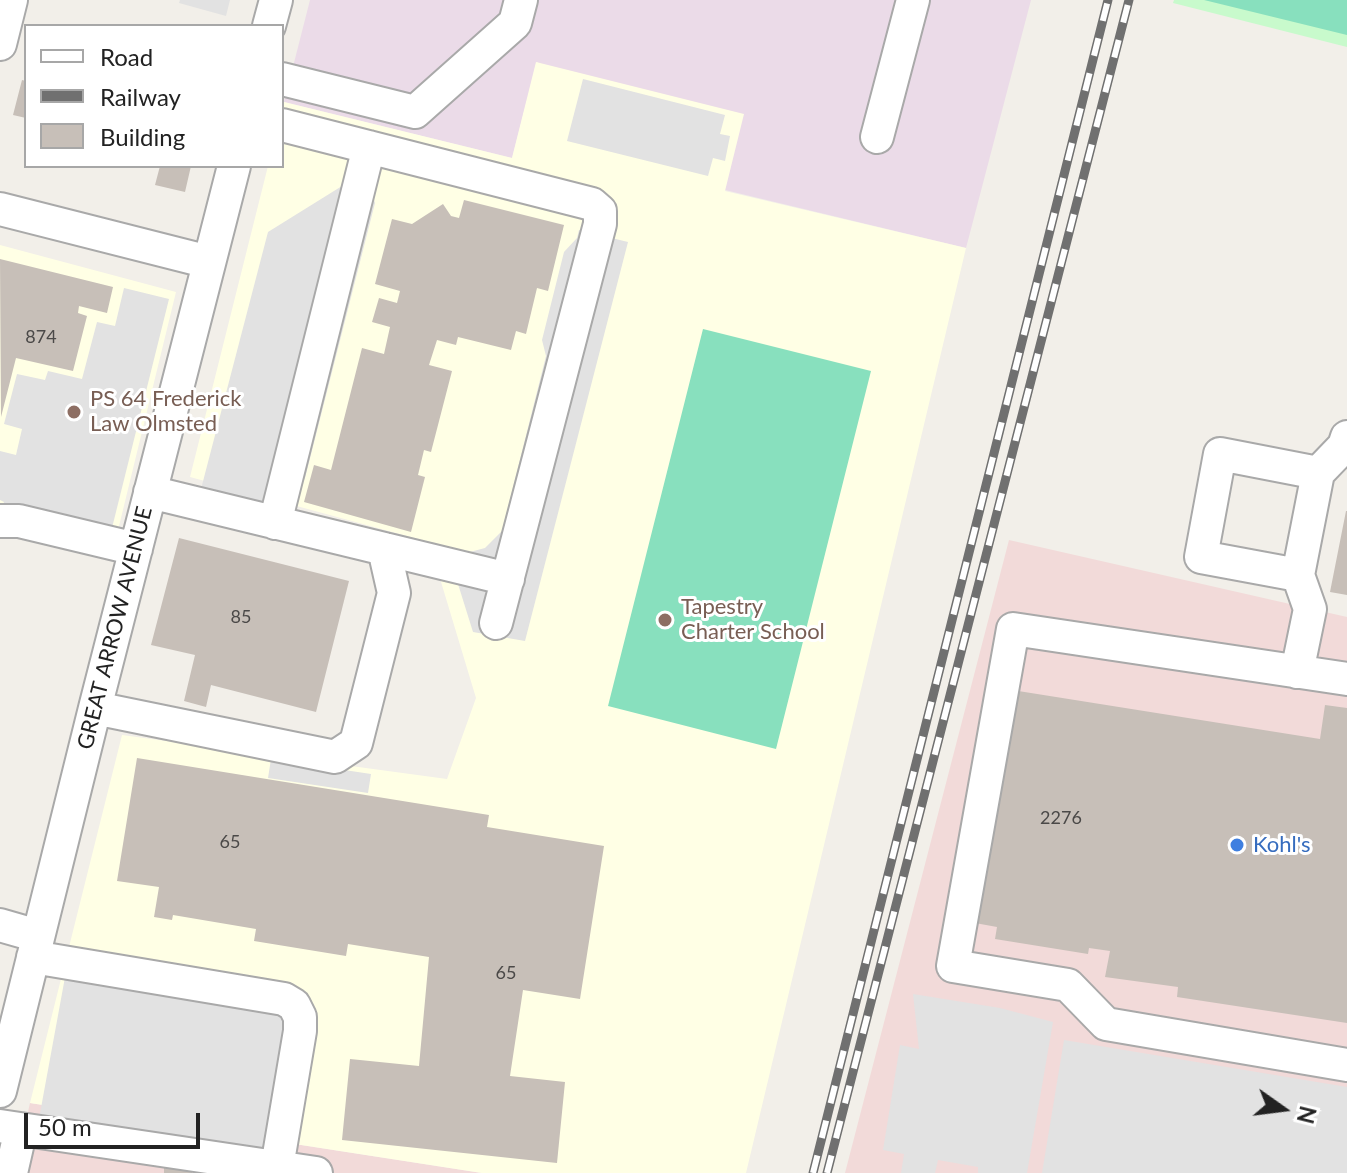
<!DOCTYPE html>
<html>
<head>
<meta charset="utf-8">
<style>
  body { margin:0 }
  #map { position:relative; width:1347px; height:1173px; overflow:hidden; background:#f2efe9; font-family:Lato,sans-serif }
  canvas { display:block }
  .legend { position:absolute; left:24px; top:24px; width:260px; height:144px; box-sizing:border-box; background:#fff; border:2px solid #a7a7a7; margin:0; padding:10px 14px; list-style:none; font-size:24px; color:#222 }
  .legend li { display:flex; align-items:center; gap:16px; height:40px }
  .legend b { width:40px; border:2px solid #a7a7a7 }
  .north { position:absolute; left:1243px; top:1069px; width:80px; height:80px; -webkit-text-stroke:6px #fff; paint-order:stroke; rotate:104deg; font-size:22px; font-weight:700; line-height:32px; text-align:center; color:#222 }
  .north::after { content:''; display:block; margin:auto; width:28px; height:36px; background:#222; clip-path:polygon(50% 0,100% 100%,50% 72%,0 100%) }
  .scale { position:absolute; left:24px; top:1113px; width:176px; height:36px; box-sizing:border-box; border:4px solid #222; border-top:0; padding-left:10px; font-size:24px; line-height:28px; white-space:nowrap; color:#222; -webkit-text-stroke:6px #fff; paint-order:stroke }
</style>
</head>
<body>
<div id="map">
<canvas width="1347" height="1173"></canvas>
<ul class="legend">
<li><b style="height:10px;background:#fff"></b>Road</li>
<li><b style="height:10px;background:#707070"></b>Railway</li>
<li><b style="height:22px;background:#c7bfb8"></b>Building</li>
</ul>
<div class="north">N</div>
<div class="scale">50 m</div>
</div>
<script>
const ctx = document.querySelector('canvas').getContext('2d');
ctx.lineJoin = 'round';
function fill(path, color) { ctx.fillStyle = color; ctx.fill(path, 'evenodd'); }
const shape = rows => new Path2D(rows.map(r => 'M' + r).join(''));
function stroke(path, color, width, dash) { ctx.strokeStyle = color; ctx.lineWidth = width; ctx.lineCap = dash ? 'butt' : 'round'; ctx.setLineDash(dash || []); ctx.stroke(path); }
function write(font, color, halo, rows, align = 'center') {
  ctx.font = font + ' Lato,sans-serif'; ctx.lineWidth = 6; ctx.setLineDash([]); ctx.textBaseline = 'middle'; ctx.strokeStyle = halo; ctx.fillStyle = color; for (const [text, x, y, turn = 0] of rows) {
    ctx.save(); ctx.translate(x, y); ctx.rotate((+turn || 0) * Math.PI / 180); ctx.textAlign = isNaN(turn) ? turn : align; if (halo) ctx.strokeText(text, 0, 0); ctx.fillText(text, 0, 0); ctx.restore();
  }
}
const commercial = shape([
  [1009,540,1347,617,1347,1173,845,1173],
  [30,1103,482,1173,14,1173]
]);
const industrial = shape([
  [310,0,1031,0,966,248,725,190,537,62,512,158,284,102]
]);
const education = shape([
  [536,62,744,114,725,191,966,248,746,1173,482,1173,30,1103,122,735,447,779,476,698,429,542,190,477,268,166,282,166,284,102,512,158],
  [0,245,176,292,111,559,0,532]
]);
const park = shape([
  [1174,0,1347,0,1347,47,1173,3]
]);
const pitch = shape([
  [1204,0,1347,0,1347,35],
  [703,329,871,371,776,749,608,706]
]);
const parking = shape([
  [180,0,230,0,226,16,179,3],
  [583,79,725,115,720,134,730,136,725,161,713,158,708,176,567,141],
  [342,186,372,193,375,203,305,478,294,498,285,535,195,512,268,232],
  [579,230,628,242,525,641,473,632,458,584,466,553,485,548,502,531,546,356,542,340,564,252,577,238],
  [124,288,169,299,105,556,2,509,4,502,0,500,0,451,16,455,22,429,4,424,17,374,45,380,48,371,82,379,97,322,115,326],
  [271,759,371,774,368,793,268,778],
  [70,950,291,988,288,1173,204,1173,34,1146],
  [913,994,1000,1008,1053,1022,1027,1173,978,1173,978,1167,938,1160,935,1173,901,1173,904,1154,883,1150,900,1045,919,1049],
  [1064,1040,1347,1087,1347,1173,1042,1173]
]);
const building = shape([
  [22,80,26,81,26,118,13,115],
  [160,166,191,166,185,192,155,185],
  [464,200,564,225,548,291,537,288,526,334,516,331,511,350,458,337,456,345,437,340,429,365,452,371,431,452,424,450,418,475,425,477,411,532,304,502,314,465,331,470,362,348,384,354,390,327,372,322,379,298,397,303,400,291,375,284,392,219,412,224,443,204,451,216,459,218],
  [0,259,113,287,107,313,79,306,78,313,87,316,73,371,16,358,1,417],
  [1346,511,1347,511,1347,595,1330,592],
  [179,538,349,581,316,712,211,685,206,707,184,701,195,655,151,645],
  [1012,690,1320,739,1325,705,1347,708,1347,1023,1177,997,1178,987,1105,977,1110,951,1089,948,1088,954,995,939,997,927,975,923],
  [137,758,489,815,487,827,604,846,580,999,523,990,510,1076,565,1082,557,1163,342,1140,350,1059,419,1066,429,957,348,944,346,956,254,941,256,929,173,915,172,920,154,917,159,887,117,881],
  [164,1167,192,1171,192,1173,164,1173]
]);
const minor = shape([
  [269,26,276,0],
  [0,44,11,0],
  [282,79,415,112,515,23,521,0],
  [282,125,592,204,600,211,600,224,496,623],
  [877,137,913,0],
  [0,209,209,262],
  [1318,473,1220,454,1201,557,1298,575,1318,473,1344,446,1347,437],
  [150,492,508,579],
  [0,521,19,521,136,549],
  [275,523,369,147],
  [1297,672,1310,609,1298,575],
  [1347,679,1013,629,953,966,1068,985,1106,1024,1347,1065],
  [95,708,335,757,356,743,394,593,384,549],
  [0,925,38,936],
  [33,957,284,999,294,1005,300,1017,300,1031,277,1167],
  [0,1091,95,708,234,166],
  [0,1126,316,1173],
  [11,1173,21,1129]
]);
const rail = shape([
  [813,1173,1108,0],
  [827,1173,1129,0]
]);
const markers = [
  [74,412,8,"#8d6e63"],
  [665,620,8,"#8d6e63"],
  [1237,845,8,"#3f7fe0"]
];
const numberNames = [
  ["874",41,337],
  ["85",241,617],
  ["2276",1061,818],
  ["65",230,842],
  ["65",506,973]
];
const educationNames = [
  ["PS 64 Frederick",90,399],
  ["Law Olmsted",90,424],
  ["Tapestry",681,607],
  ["Charter School",681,632]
];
const streetNames = [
  ["GREAT ARROW AVENUE",115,628,-76]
];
const shopNames = [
  ["Kohl's",1253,845]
];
fill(commercial, '#f2dad9');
fill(industrial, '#ebdbe8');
fill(education, '#ffffe5');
fill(park, '#c8facc');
fill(pitch, '#88e0be');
fill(parking, '#e2e2e2');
fill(building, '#c7bfb8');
stroke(minor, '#a9a9a9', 36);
stroke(minor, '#fff', 32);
stroke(rail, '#707070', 9);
stroke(rail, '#fff', 6, [18]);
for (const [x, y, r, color] of markers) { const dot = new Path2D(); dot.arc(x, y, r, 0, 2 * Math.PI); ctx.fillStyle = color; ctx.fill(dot); stroke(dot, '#fff', 3); }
write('18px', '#4b4948', null, numberNames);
write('22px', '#785e54', '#fff', educationNames, 'left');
write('22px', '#222', '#fff', streetNames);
write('22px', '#366cbe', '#fff', shopNames, 'left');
</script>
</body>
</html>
